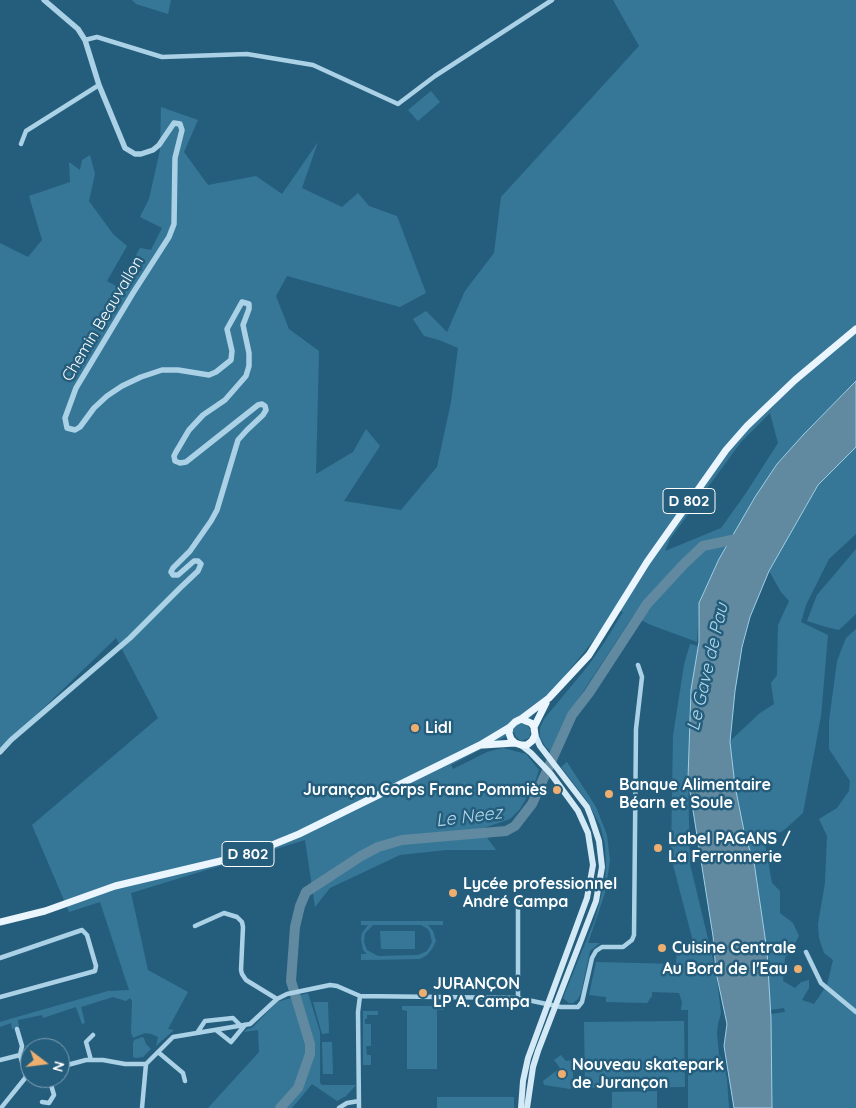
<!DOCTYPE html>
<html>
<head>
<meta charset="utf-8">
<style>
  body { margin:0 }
  #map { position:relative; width:856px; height:1108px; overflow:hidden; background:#255e7d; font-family:Quicksand,sans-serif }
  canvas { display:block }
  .north { position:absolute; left:20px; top:1038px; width:50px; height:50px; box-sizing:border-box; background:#255e7d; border:1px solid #7c9eb1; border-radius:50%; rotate:105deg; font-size:14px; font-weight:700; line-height:20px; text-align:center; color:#fff }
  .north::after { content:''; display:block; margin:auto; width:18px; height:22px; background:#eeae6f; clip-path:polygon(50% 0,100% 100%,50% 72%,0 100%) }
</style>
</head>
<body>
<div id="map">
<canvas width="856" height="1108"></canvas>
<div class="north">N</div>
</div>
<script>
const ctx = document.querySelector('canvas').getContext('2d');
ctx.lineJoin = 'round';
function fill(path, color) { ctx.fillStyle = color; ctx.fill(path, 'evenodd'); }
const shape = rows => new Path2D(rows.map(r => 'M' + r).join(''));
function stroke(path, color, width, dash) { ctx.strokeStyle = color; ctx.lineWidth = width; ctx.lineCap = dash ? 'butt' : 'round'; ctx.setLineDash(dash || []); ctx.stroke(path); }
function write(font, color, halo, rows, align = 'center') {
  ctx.font = font + ' Quicksand,sans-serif'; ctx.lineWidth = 5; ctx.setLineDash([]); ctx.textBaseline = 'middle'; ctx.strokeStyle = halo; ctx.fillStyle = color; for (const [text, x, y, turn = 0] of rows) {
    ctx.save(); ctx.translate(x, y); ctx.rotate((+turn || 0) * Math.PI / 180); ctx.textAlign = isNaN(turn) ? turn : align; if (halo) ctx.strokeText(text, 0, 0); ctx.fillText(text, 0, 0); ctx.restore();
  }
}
const green = shape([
  [132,0,171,0,168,14,136,4],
  [613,0,856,0,856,381,804,434,777,464,755,497,719,559,699,603,697,642,651,625,633,616,571,710,551,753,545,746,540,737,540,728,544,719,588,666,604,643,623,612,617,609,605,626,526,724,531,730,529,738,521,741,516,737,514,732,451,765,453,769,487,752,503,748,526,754,539,770,534,785,520,809,510,819,481,829,496,850,446,850,400,855,330,888,315,907,305,840,131,893,148,970,188,992,168,1029,174,1030,156,1046,158,1037,151,1034,145,1033,133,1038,131,1033,132,1001,130,998,126,1001,113,997,81,1007,85,1023,82,1024,76,1007,43,1018,42,1015,18,1020,19,1027,12,1029,11,1023,0,1027,0,1022,10,1019,108,991,129,990,100,902,69,912,32,825,158,718,116,638,0,750,0,243,28,257,42,240,29,196,70,182,69,162,80,170,82,160,90,155,95,174,89,201,113,234,127,246,107,281,118,287,124,277,143,270,132,262,140,248,151,250,162,228,140,217,149,199,160,150,161,107,198,120,184,152,208,185,256,176,282,194,318,142,302,188,342,207,358,193,369,206,397,216,426,293,400,307,287,276,276,296,289,329,319,351,316,474,353,452,366,429,380,446,344,501,401,510,437,467,451,402,458,348,439,340,424,336,413,319,426,311,447,332,465,291,494,253,501,197,639,46],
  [770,413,778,443,746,493,721,528,665,551,670,539,741,442],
  [431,91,440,102,418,121,408,110],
  [856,447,856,534,829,559,806,605,801,622,828,635,821,716,803,813,783,831,764,839,772,883,780,891,780,913,793,923,799,936,793,947,785,958,783,981,795,988,801,982,809,980,809,988,802,1000,814,1004,827,985,833,960,824,953,819,938,818,924,825,883,827,836,819,819,837,808,849,791,850,781,829,749,829,721,837,661,846,638,856,629,856,1108,772,1108,770,1014,785,1012,784,1008,770,1010,767,951,754,862,745,836,735,786,730,741,760,713,774,704,771,683,777,675,778,625,789,601,781,592,769,571,818,485],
  [856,549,856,614,839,630,826,627,807,621,817,595],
  [690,644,698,646,691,690,688,779,690,864,716,972,721,1013,718,1024,717,1034,719,1055,723,1060,727,1079,729,1108,688,1108,688,1010,681,1010,682,1002,679,993,652,992,652,996,647,1003,606,1002,606,997,589,995,596,962,676,964,677,949,695,949,671,857,673,736,684,665],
  [567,762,596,807,607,835,610,861,605,893,588,943,600,943,590,951,581,993,578,999,573,1003,569,1003,563,998,595,919,605,882,606,864,605,844,600,825,587,801,561,767],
  [361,921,443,921,443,925,428,925,433,931,436,941,432,949,427,955,420,959,367,960,361,960,361,954,367,954,363,950,361,939,362,933,368,925,361,925],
  [373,925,421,925,428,929,430,933,432,942,427,951,418,955,378,956,367,950,364,942,365,933],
  [380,931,415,931,415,949,381,949],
  [308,993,320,1032,320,1083,322,1085,356,1085,346,1096,337,1101,312,1084,292,1108,208,1108,259,1052,258,1030,244,1032,247,1029,252,1028,277,1002],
  [313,1002,328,1002,329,1033,322,1034],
  [402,1006,444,1006,443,1010,437,1010,437,1069,407,1069,407,1011,402,1010],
  [363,1011,378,1011,378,1015,367,1015,367,1019,365,1019,365,1024,371,1024,371,1046,366,1046,367,1055,371,1055,371,1065,363,1065],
  [684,1021,685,1087,585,1088,584,1022],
  [142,1037,144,1038,146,1044,151,1049,143,1057,136,1058,133,1057,133,1043,134,1040],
  [322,1042,332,1042,333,1074,323,1074],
  [561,1055,566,1061,573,1060,573,1087,570,1089,544,1085,543,1081,560,1068,554,1060],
  [657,1091,657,1108,612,1108,612,1092],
  [437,1097,514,1097,514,1108,437,1108]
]);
const water = shape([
  [856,381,856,447,818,485,769,571,750,617,742,647,735,691,730,742,735,786,745,836,754,862,767,951,771,1018,772,1108,734,1108,724,1046,727,1024,716,972,713,936,688,779,691,690,699,642,699,603,719,559,755,497,777,464,804,434,856,381]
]);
const river = shape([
  [280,1108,298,1088,310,1054,310,1044,291,981,295,927,300,906,306,892,361,856,378,847,402,840,506,831,515,826,532,804,572,715,589,693,647,604,684,564,703,546,741,538]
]);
const minor = shape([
  [85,40,97,37,162,57,247,54,313,65,398,104,435,76,552,0],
  [21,144,26,131,99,85],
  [195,926,224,913,237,917,242,922,243,927,241,970,242,974,246,980,277,999],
  [806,952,821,983,856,1012],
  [0,958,82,930,87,935,96,966,95,971,0,997],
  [518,998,518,903],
  [17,1029,22,1046,20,1055],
  [216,1030,231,1042,245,1025],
  [197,1033,205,1021,233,1018,241,1026],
  [158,1052,183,1073,185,1081],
  [0,1060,20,1055,26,1077],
  [91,1060,86,1042,93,1035],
  [60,1067,86,1060,103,1060,125,1064,146,1064,173,1037,250,1024,277,999,287,994,330,985,337,986,360,996,518,998,561,1007,578,1007,582,1002,592,958,596,951,602,947,623,947,632,940,634,935,636,729,642,677,638,665],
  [42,1102,49,1103,54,1095,49,1078],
  [1,1108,26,1077,30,1076],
  [142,1108,146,1064],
  [339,1108,347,1103,359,1101],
  [359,1108,358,1012,360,996]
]);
const tertiary = shape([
  [0,752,11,740,130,638,180,588,198,571,201,564,198,561,194,561,178,575,173,575,171,572,173,568,190,551,211,521,217,510,238,440,247,430,263,415,266,410,265,406,262,404,258,405,186,462,180,463,175,461,174,456,176,452,189,430,203,415,225,400,246,376,249,366,249,353,243,325,249,309,249,304,242,302,227,329,232,351,231,360,216,372,209,375,178,370,162,370,141,377,122,386,107,396,94,408,80,427,75,430,67,428,65,418,76,388,133,293,169,237,174,224,175,158,182,130,180,124,174,123,159,145,153,150,141,154,135,154,125,148,99,85,85,40,78,29,44,0]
]);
const secondary = shape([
  [521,745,531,753,551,774,578,811,588,833,593,865,587,898,528,1058,523,1081,521,1108],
  [527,1108,533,1067,538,1051,596,901,602,867,599,841,591,817,587,807,540,746,535,735]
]);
const primary = shape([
  [510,727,509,733,511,739,515,743,521,745,527,745,532,741,535,735,534,727,531,723,521,719],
  [534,727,546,703],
  [483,745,515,743],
  [0,922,45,911,115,886,250,854,299,834,480,745,510,727,515,722,521,719,549,698,589,655,647,562,726,450,747,426,795,380,856,329]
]);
const markers = [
  [415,728,5,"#eeae6f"],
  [557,790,5,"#eeae6f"],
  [609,794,5,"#eeae6f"],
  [658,848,5,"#eeae6f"],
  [453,893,5,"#eeae6f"],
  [662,948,5,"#eeae6f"],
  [798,969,5,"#eeae6f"],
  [423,993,5,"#eeae6f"],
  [562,1074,5,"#eeae6f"]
];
const shields = [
  [689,501,52],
  [248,854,52]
];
const shieldNames = [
  ["D 802",689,501],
  ["D 802",248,854]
];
const streetNames = [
  ["Chemin Beauvallon",103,319,-59]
];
const poiNames = [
  ["Lidl",425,728],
  ["Banque Alimentaire",619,785],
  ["Béarn et Soule",619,803],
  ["Jurançon Corps Franc Pommiès",547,790,"right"],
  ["Label PAGANS /",668,839],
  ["La Ferronnerie",668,857],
  ["Lycée professionnel",463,884],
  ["André Campa",463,902],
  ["Cuisine Centrale",672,948],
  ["Au Bord de l'Eau",788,969,"right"],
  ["JURANÇON",433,984],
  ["LP A. Campa",433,1002],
  ["Nouveau skatepark",572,1065],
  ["de Jurançon",572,1083]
];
const waterNames = [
  ["Le Gave de Pau",708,667,-77],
  ["Le Neez",469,817,-7]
];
fill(green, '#367798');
fill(water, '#61899f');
stroke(water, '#9ecfe6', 1);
stroke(river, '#61899f', 10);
stroke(minor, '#aad1e5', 4.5);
stroke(tertiary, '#aad1e5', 5.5);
stroke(secondary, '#d3e9f5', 6);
stroke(primary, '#eaf5fd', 7);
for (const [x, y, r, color] of markers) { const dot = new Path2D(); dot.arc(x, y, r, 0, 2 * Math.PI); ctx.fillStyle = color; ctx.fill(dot); stroke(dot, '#255e7d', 2); }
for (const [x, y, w] of shields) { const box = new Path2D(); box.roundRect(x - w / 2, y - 12.5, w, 25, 4); ctx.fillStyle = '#255e7d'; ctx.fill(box); stroke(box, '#fff', 1); }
write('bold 15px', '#fff', null, shieldNames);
write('16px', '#fff', '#255e7d', streetNames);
write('bold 16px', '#fff', '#255e7d', poiNames, 'left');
write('italic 18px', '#b5daed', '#255e7d', waterNames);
</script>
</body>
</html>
